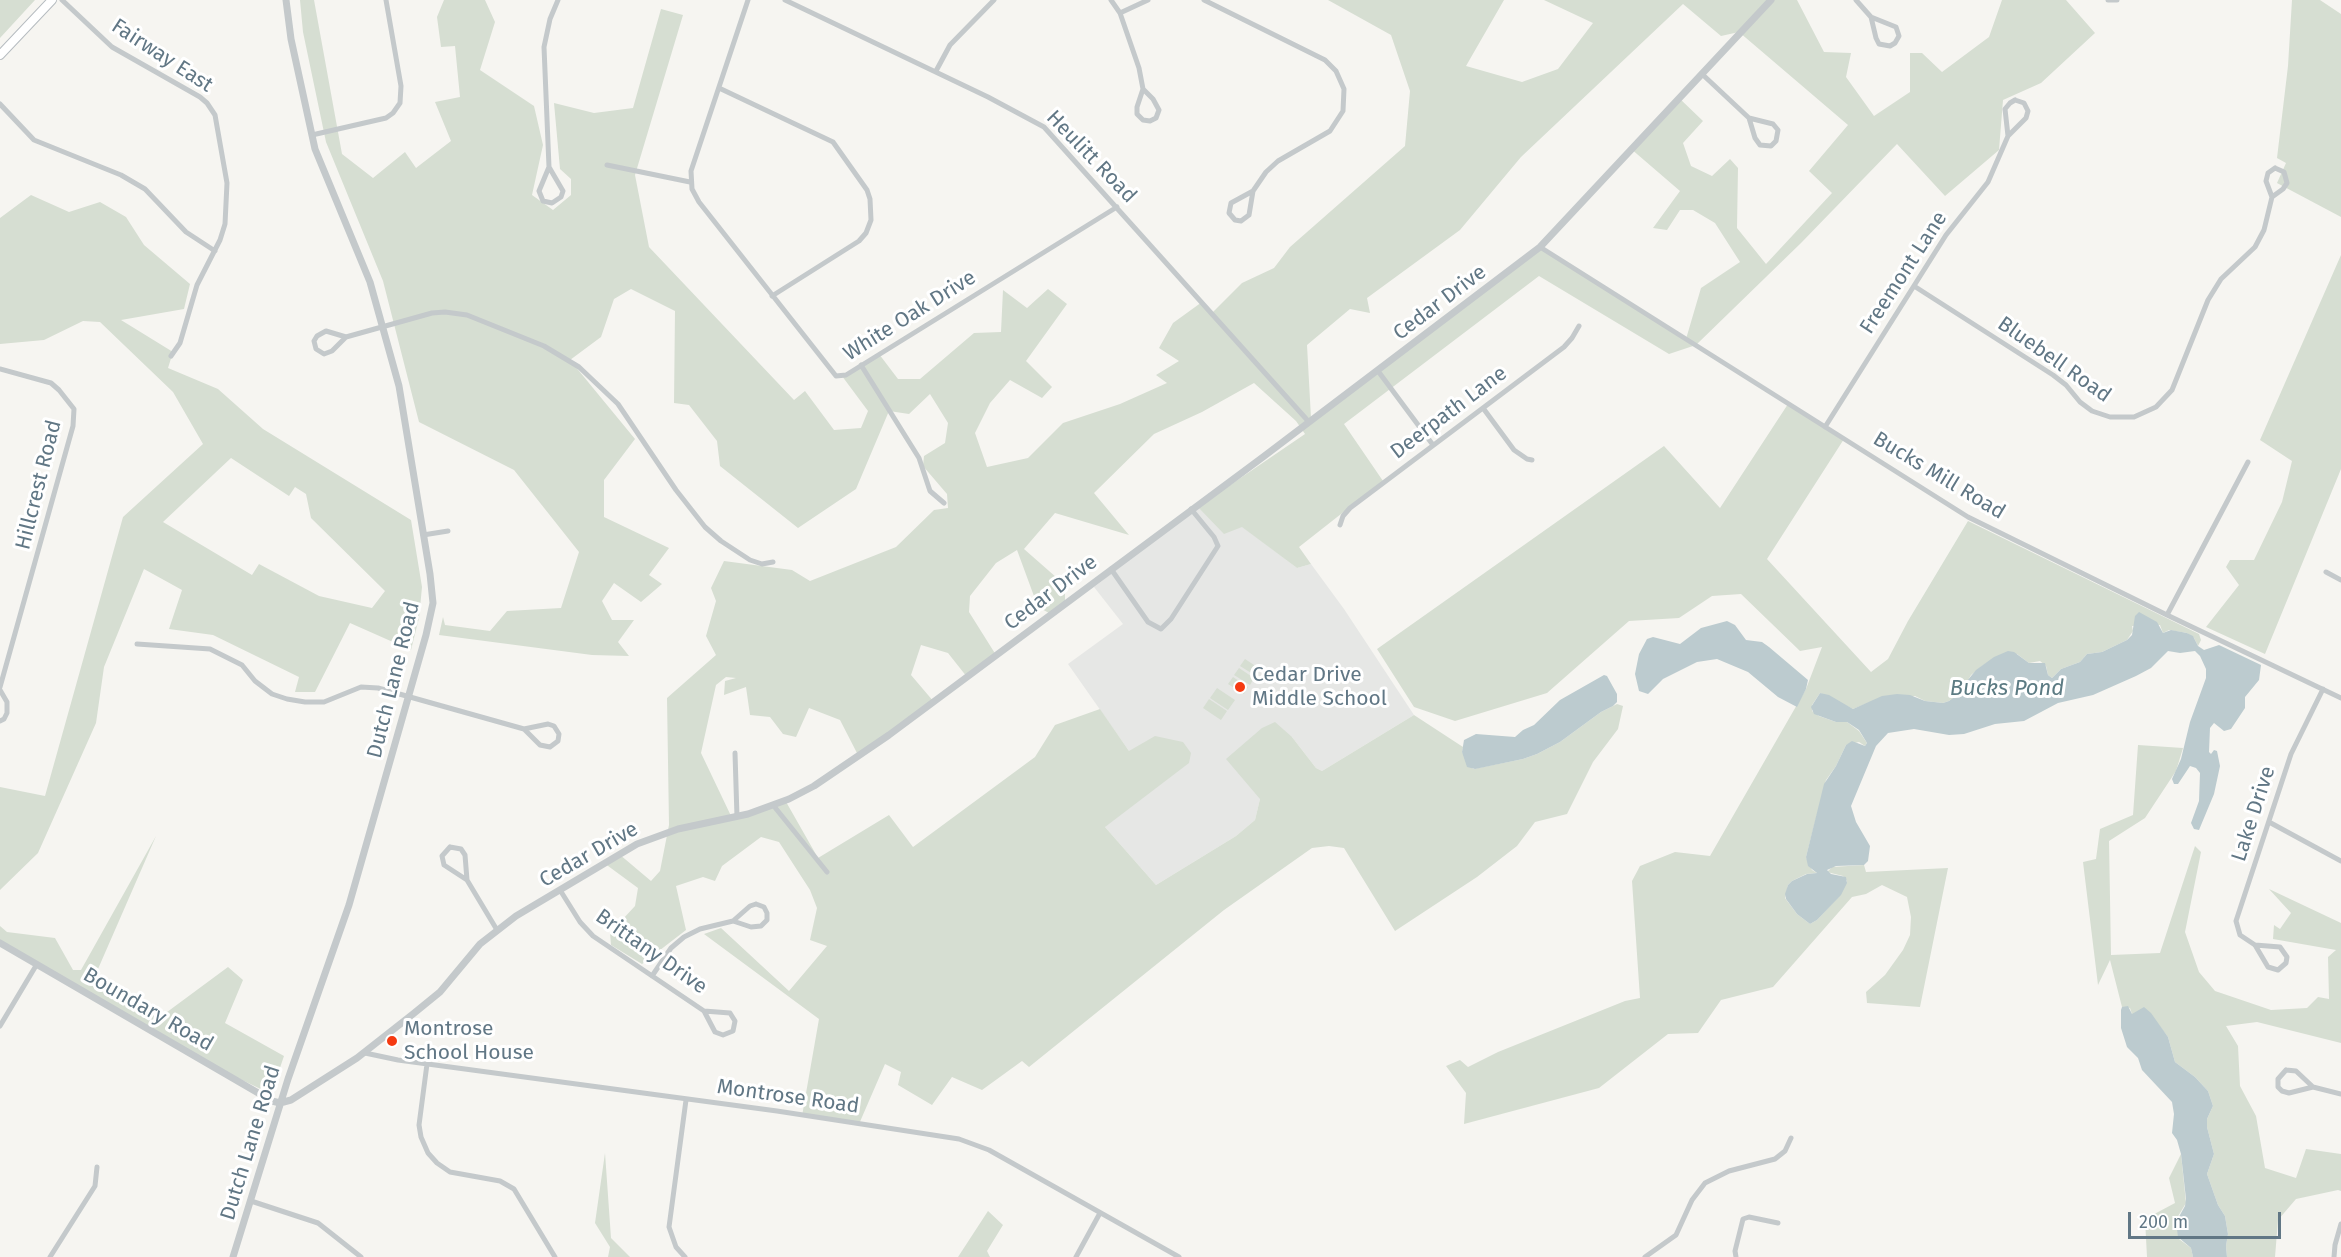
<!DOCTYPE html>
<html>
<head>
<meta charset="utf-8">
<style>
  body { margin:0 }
  #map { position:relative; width:2341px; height:1257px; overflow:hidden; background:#f6f5f1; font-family:"Fira Sans",sans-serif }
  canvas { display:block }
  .scale { position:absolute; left:2128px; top:1212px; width:153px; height:27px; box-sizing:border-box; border:3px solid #617785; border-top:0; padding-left:8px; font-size:18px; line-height:21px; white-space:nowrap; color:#617785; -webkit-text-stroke:4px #fff; paint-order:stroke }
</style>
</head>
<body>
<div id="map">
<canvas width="2341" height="1257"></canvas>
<div class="scale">200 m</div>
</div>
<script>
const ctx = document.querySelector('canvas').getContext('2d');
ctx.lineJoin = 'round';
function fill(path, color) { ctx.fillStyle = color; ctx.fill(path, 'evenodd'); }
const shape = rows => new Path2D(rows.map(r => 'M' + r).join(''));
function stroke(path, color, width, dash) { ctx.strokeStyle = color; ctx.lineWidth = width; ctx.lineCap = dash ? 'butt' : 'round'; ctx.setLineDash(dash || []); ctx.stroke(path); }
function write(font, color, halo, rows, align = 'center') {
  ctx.font = font + ' "Fira Sans",sans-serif'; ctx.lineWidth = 6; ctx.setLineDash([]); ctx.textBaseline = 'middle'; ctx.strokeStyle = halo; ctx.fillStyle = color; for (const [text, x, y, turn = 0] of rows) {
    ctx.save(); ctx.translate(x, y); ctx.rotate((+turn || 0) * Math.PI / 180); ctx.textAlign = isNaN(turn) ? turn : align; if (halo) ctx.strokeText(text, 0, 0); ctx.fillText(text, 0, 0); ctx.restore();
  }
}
const built = shape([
  [1198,507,1242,526,1297,568,1311,564,1344,609,1414,715,1322,771,1316,768,1292,737,1260,799,1255,820,1236,836,1156,885,1105,827,1129,751,1068,664,1123,624,1094,587]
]);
const green = shape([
  [0,0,35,0,0,38],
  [300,0,314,0,342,154,373,178,405,152,416,168,451,141,435,102,460,97,455,46,441,47,437,17,444,0,485,0,495,22,480,70,534,106,543,145,532,195,553,210,571,195,571,179,560,169,554,103,594,113,633,108,661,9,683,15,635,175,649,247,794,400,805,391,834,430,861,428,868,411,842,376,879,354,898,379,920,379,974,333,1001,332,1003,290,1027,308,1048,289,1067,304,1026,361,1052,387,1042,398,1010,380,990,403,975,433,987,467,1028,458,1063,423,1120,404,1167,383,1156,375,1179,361,1159,348,1173,323,1202,302,1212,313,1242,283,1274,268,1290,247,1405,146,1410,91,1391,35,1328,0,1504,0,1466,66,1522,82,1558,69,1593,23,1544,0,1797,0,1824,52,1851,53,1846,77,1874,116,1910,92,1910,53,1922,53,1942,72,1989,37,2002,0,2066,0,2095,33,2041,83,2003,100,1999,150,1945,196,1897,144,1801,243,1696,345,1669,354,1539,276,1344,424,1383,481,1299,547,1311,564,1297,568,1242,527,1224,534,1198,507,1305,434,1296,421,1254,383,1202,412,1154,434,1094,493,1129,535,1055,513,1024,549,1065,585,1065,601,1049,613,1038,607,1017,550,996,563,970,596,969,612,996,655,967,677,948,653,921,645,911,675,934,702,858,755,840,720,809,708,796,737,783,734,770,717,750,715,746,687,724,695,725,681,736,678,726,677,716,685,701,753,732,818,785,800,818,858,889,815,913,847,1035,757,1055,725,1100,709,1129,751,1155,736,1183,742,1191,753,1189,763,1105,827,1156,885,1236,836,1255,820,1260,799,1226,759,1262,728,1275,722,1292,737,1316,768,1322,771,1414,715,1463,747,1462,752,1473,769,1523,759,1537,754,1560,742,1601,712,1617,704,1623,706,1618,729,1593,762,1567,814,1535,822,1517,846,1477,877,1395,931,1344,848,1329,846,1312,848,1224,910,1029,1067,1022,1061,982,1090,952,1077,932,1105,898,1085,901,1072,885,1064,859,1124,802,1116,819,1019,704,934,721,928,789,991,827,946,810,940,817,908,810,890,779,842,761,837,722,866,715,881,703,877,676,886,686,930,642,964,611,945,610,933,635,906,638,888,604,863,619,854,651,881,660,871,669,825,667,698,716,655,706,636,716,601,711,588,724,561,792,570,810,581,896,547,934,510,948,508,947,494,923,466,924,456,945,443,948,423,930,394,909,414,889,411,856,489,798,528,720,466,717,441,689,405,674,403,675,311,631,289,614,299,601,337,570,360,635,439,604,480,604,517,669,548,649,575,662,584,641,602,614,583,602,601,612,620,634,620,618,642,629,656,592,655,439,635,443,617,445,625,490,631,507,611,561,608,579,552,514,470,419,422,383,281,326,142,303,32],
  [1683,4,1721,36,1739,32,1848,125,1809,171,1832,193,1766,264,1737,228,1738,168,1730,159,1712,176,1691,166,1683,143,1703,121,1678,97,1630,148,1680,191,1653,228,1667,230,1680,210,1693,210,1715,223,1740,262,1701,288,1686,339,1537,246,1311,418,1307,345,1350,309,1370,313,1367,298,1460,230,1521,157],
  [2292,0,2320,0,2341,14,2341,217,2277,183,2286,163,2277,158,2288,66],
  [31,195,69,212,100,202,126,217,144,245,190,284,184,309,121,320,173,352,168,368,218,389,263,429,411,520,422,587,419,618,411,650,350,623,315,692,295,692,299,677,213,635,169,629,182,590,144,569,104,667,96,723,38,853,0,890,0,787,45,796,123,517,203,444,173,392,100,322,83,321,44,340,0,344,0,218],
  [231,458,289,496,295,487,306,494,311,518,385,591,372,608,319,596,259,564,252,575,163,522],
  [2341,255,2341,469,2265,654,2206,627,2239,585,2226,567,2230,560,2254,560,2282,502,2292,461,2260,440],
  [1788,404,1844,439,1767,559,1871,672,1888,659,1908,621,1968,521,2199,634,2201,640,2198,646,2194,638,2187,633,2169,630,2163,633,2160,625,2132,626,2133,631,2127,640,2102,652,2087,654,2080,662,2061,669,2052,678,2048,675,2046,666,2040,661,2029,663,2017,654,1985,664,1971,675,1962,691,1949,701,1943,703,1925,701,1915,696,1875,700,1853,709,1820,693,1812,705,1812,711,1819,716,1836,722,1847,722,1859,731,1867,743,1865,746,1859,742,1846,745,1836,766,1826,780,1806,857,1812,870,1817,873,1806,874,1792,881,1788,885,1785,898,1797,914,1810,924,1817,920,1840,895,1847,881,1843,876,1827,872,1832,867,1864,865,1866,872,1948,868,1920,1007,1867,1003,1866,992,1885,975,1903,950,1910,935,1911,917,1907,897,1882,885,1866,894,1852,897,1773,987,1721,1000,1698,1033,1668,1034,1599,1088,1464,1124,1466,1093,1446,1066,1460,1060,1468,1067,1498,1052,1625,1001,1640,998,1632,881,1640,866,1675,852,1710,856,1806,689,1822,647,1800,651,1741,594,1712,596,1679,618,1629,621,1547,693,1455,721,1414,707,1377,649,1664,446,1720,508],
  [1245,659,1260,669,1256,676,1240,666],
  [1239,668,1254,678,1250,685,1234,675],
  [1233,677,1248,687,1244,694,1228,684],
  [1217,688,1235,700,1228,710,1210,698],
  [1209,699,1227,711,1221,720,1203,708],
  [2138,745,2183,748,2176,771,2145,818,2109,841,2111,955,2160,953,2195,846,2201,852,2185,932,2199,972,2215,991,2271,1010,2307,1008,2318,997,2329,999,2328,957,2336,950,2273,939,2274,925,2280,929,2291,913,2269,889,2341,923,2341,1043,2257,1022,2226,1026,2238,1046,2240,1086,2256,1116,2265,1168,2296,1178,2306,1149,2341,1154,2341,1191,2338,1190,2296,1199,2278,1220,2275,1257,2227,1257,2226,1246,2228,1234,2225,1216,2218,1205,2207,1174,2214,1154,2207,1127,2207,1119,2213,1106,2208,1091,2195,1077,2175,1062,2168,1037,2157,1023,2132,1014,2130,1008,2122,1007,2110,960,2098,985,2083,862,2096,859,2100,829,2133,815],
  [156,836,91,985,159,1018,228,967,243,980,225,1023,284,1056,271,1094,213,1066,0,943,0,926,7,932,55,938,73,970,81,970],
  [605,1153,611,1238,630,1257,608,1257,610,1247,595,1223],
  [2181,1154,2186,1203,2177,1218,2179,1239,2191,1248,2193,1257,2147,1257,2145,1219,2175,1203,2169,1178],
  [988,1211,1003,1225,987,1251,990,1257,958,1257]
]);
const water = shape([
  [2139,612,2157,622,2163,633,2171,630,2187,633,2193,636,2198,646,2204,650,2219,645,2261,665,2259,680,2245,697,2245,708,2231,729,2224,731,2214,723,2210,728,2209,752,2211,754,2214,750,2217,751,2220,766,2214,794,2199,830,2194,829,2191,823,2199,801,2200,773,2196,768,2190,766,2178,784,2174,784,2172,779,2181,759,2190,722,2206,678,2206,669,2200,656,2195,651,2180,653,2168,651,2151,668,2136,676,2093,695,2058,703,2024,721,1995,724,1964,734,1949,735,1914,729,1888,733,1876,746,1851,806,1856,822,1870,846,1868,861,1864,865,1836,866,1827,870,1831,874,1846,877,1847,883,1841,895,1817,920,1810,924,1797,914,1786,899,1785,894,1788,885,1792,881,1807,874,1817,873,1808,866,1806,857,1824,784,1836,766,1846,745,1852,741,1865,746,1867,743,1859,730,1847,722,1836,722,1814,714,1811,707,1820,693,1829,695,1853,709,1882,696,1897,694,1910,695,1925,701,1943,703,1949,701,1962,691,1967,681,1976,670,1994,657,2008,651,2014,652,2029,663,2045,663,2048,675,2052,678,2061,669,2080,662,2087,654,2102,652,2127,640,2132,635,2135,616],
  [1727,621,1735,625,1746,640,1762,642,1769,647,1808,680,1806,689,1797,707,1778,697,1748,672,1717,659,1697,662,1663,679,1648,694,1639,691,1635,674,1639,654,1647,639,1653,637,1680,644,1701,628],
  [1604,675,1607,676,1617,694,1617,702,1613,706,1601,712,1560,742,1537,754,1523,759,1475,769,1467,767,1462,752,1464,740,1476,734,1515,737,1523,730,1534,725,1560,700],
  [2128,1006,2132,1014,2144,1007,2151,1013,2168,1037,2175,1062,2195,1077,2208,1091,2213,1106,2207,1119,2207,1127,2214,1154,2207,1174,2218,1205,2225,1216,2228,1234,2226,1246,2227,1257,2193,1257,2191,1248,2178,1237,2176,1222,2185,1206,2186,1199,2181,1154,2177,1140,2172,1133,2174,1114,2172,1102,2142,1070,2138,1058,2127,1047,2121,1028,2121,1010,2122,1007]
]);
const minor = shape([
  [62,0,112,47,200,97,207,103,215,115,227,183,225,224,220,240,197,285,180,343,171,356],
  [748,0,691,171,692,189,699,202,836,376,846,375,1117,207],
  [785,0,988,97,1044,127,1309,422],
  [1111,0,1120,13,1139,68,1143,89],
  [1204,0,1325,60,1336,71,1344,89,1343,111,1330,131,1278,161,1266,172,1253,191],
  [1856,0,1871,17],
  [2108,0,2117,0],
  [1120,13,1148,0],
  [1871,17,1896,27,1899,36,1895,43,1890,46,1879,44,1876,38,1871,17],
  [936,71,950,45,994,0],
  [1702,74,1749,118],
  [719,88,833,142,867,190,870,199,871,220,866,233,859,241,772,296],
  [1143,89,1153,99,1159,110,1156,118,1150,121,1143,120,1137,114,1137,107,1143,89],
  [2015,100,2024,103,2028,111,2026,118,2008,136,2005,109,2010,103,2015,100],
  [0,104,34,140,121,175,145,189,186,232,215,251],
  [1749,118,1773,124,1778,130,1776,141,1771,146,1760,145,1755,138,1749,118],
  [312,135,386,118,393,113,400,103,401,86,386,0],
  [607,165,690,182],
  [549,167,544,47,550,19,558,0],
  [549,167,563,191,561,197,552,203,543,201,539,191,549,167],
  [2275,168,2284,172,2287,183,2283,189,2272,197,2266,181,2268,173,2275,168],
  [1253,191,1249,215,1241,221,1235,220,1229,213,1231,203,1253,191],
  [1540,247,1968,517,2167,615,2341,698],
  [1914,286,2053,375,2066,385,2080,402,2092,411,2110,417,2134,417,2156,407,2172,390,2208,300,2221,279,2255,247,2264,230,2272,197],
  [326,331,346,337,332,351,324,354,316,349,314,341,317,336,326,331],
  [346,337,432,313,445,312,467,315,544,346,579,367,618,404,676,490,705,527,721,541,750,560,762,564,773,562],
  [861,365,919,458,930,491,944,503],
  [0,369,51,383,59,390,74,409,73,426,0,687],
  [1378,371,1433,445],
  [1483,408,1514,450,1527,459,1532,460],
  [1825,427,1946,235,1988,182,2008,136],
  [1340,525,1343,516,1350,508,1564,347,1572,338,1579,326],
  [423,535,448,531],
  [1111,569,1148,622,1161,629,1171,619,1218,546,1214,537,1191,509],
  [2326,572,2341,580],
  [2167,615,2248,462],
  [137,644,210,649,242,665,255,681,272,694,287,699,305,702,324,702,361,687,378,688,524,729],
  [0,690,7,702,7,713,4,719,0,721],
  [548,724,554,726,559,734,558,741,550,747,540,745,524,729,548,724],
  [735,753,737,817],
  [773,805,827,872],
  [2269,822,2341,861],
  [450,847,461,849,465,855,467,880,444,865,442,856,450,847],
  [467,880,497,930],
  [560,890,580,922,593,936,704,1011],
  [756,904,764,907,767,913,767,920,761,926,751,927,733,921,750,906,756,904],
  [2255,945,2240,935,2236,921,2291,754,2323,689],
  [2255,945,2280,947,2287,957,2286,963,2278,970,2268,967,2255,945],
  [652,976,671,948,684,937,700,929,733,921],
  [704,1011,730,1013,735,1021,733,1031,723,1035,715,1032,704,1011],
  [0,1026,37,964],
  [365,1053,398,1060,777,1111,959,1139,989,1150,1179,1257],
  [427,1064,419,1125,421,1137,428,1153,437,1163,450,1172,500,1181,514,1189,555,1257],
  [2286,1070,2296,1071,2313,1087,2289,1093,2282,1091,2278,1087,2278,1079,2286,1070],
  [2313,1087,2341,1094],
  [251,1201,318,1223,361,1257],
  [50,1257,95,1186,97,1167],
  [685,1257,676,1247,669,1227,686,1100],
  [1076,1257,1100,1213],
  [1645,1257,1676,1235,1692,1200,1705,1183,1729,1171,1775,1159,1785,1151,1791,1138],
  [1736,1257,1735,1251,1743,1219,1749,1217,1778,1223],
  [2334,1257,2335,1245,2341,1224]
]);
const tertiary = shape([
  [0,943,272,1101,280,1103,291,1100,357,1058,413,1014,440,992,480,944,516,916,637,844,678,829,748,814,789,799,814,786,889,735,1263,457,1540,247,1771,0],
  [233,1257,288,1079,349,905,426,635,433,603,430,574,399,386,370,282,315,149,291,39,286,0]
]);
const secondary = shape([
  [0,55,52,0]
]);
const markers = [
  [1240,687,6,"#f53a11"],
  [392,1041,6,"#f53a11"]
];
const streetNames = [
  ["Fairway East",162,56,33],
  ["Heulitt Road",1091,157,46],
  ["Freemont Lane",1904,273,-57],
  ["Cedar Drive",1440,303,-37],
  ["White Oak Drive",910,316,-32],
  ["Bluebell Road",2054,360,35],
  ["Deerpath Lane",1449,413,-37],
  ["Bucks Mill Road",1939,476,31],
  ["Hillcrest Road",39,485,-76],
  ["Cedar Drive",1051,593,-37],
  ["Dutch Lane Road",394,680,-76],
  ["Lake Drive",2254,814,-72],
  ["Cedar Drive",589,855,-30],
  ["Brittany Drive",651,952,35],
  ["Boundary Road",148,1010,30],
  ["Montrose Road",788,1097,8],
  ["Dutch Lane Road",251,1143,-73]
];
const poiNames = [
  ["Cedar Drive",1252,675],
  ["Middle School",1252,699],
  ["Montrose",404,1029],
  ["School House",404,1053]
];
const waterNames = [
  ["Bucks Pond",2007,689]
];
fill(built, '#e6e7e5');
fill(green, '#d6ded2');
fill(water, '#bccbcf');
stroke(secondary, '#b6bcc0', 10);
stroke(minor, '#c4c9cb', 5);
stroke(tertiary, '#c4c9cb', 7);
stroke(secondary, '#fff', 8);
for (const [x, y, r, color] of markers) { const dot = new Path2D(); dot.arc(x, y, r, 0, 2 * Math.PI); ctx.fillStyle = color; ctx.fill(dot); stroke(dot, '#fff', 2); }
write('21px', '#617785', '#fff', streetNames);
write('21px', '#617785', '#fff', poiNames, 'left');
write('italic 22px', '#5c7b83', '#fff', waterNames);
</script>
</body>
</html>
